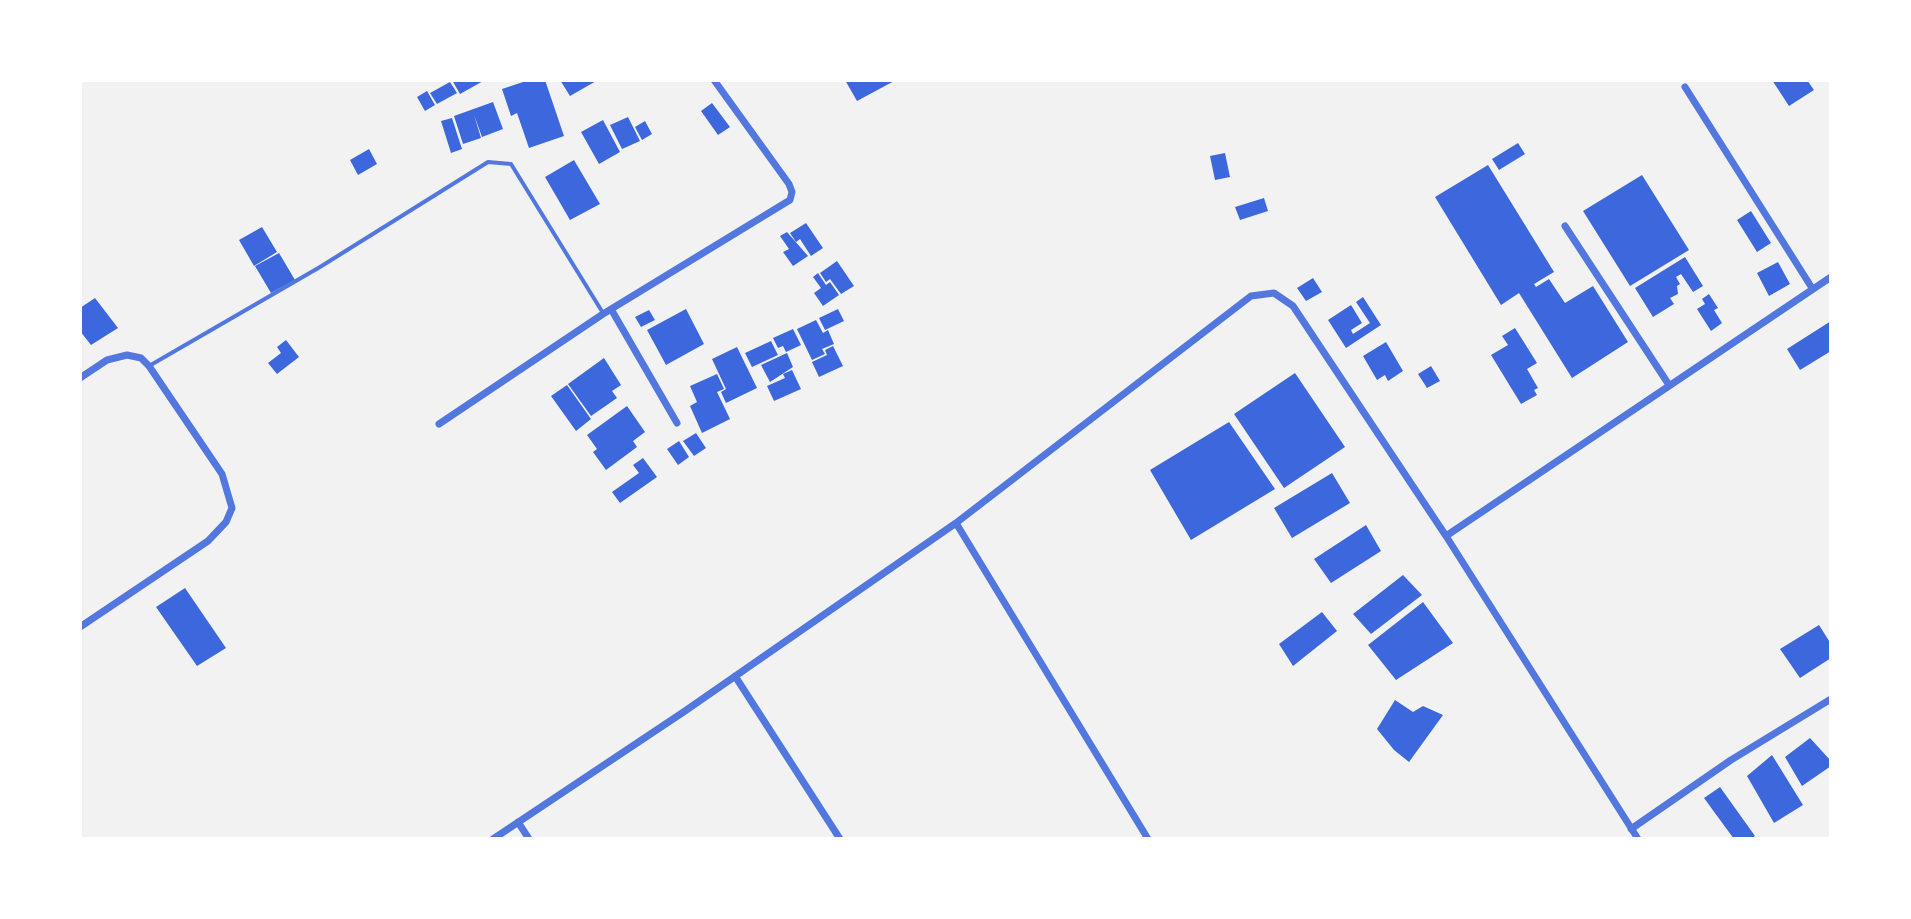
<!DOCTYPE html>
<html>
<head>
<meta charset="utf-8">
<style>
  body { margin:0 }
  #map { position:relative; width:1911px; height:919px; overflow:hidden; background:#f2f2f2; font-family:Poppins,sans-serif }
  canvas { display:block }
  .frame { position:absolute; inset:0; border:82px solid #fff; pointer-events:none }
</style>
</head>
<body>
<div id="map">
<canvas width="1911" height="919"></canvas>
<div class="frame"></div>
</div>
<script>
const ctx = document.querySelector('canvas').getContext('2d');
ctx.lineJoin = 'round';
function fill(path, color) { ctx.fillStyle = color; ctx.fill(path, 'evenodd'); }
const shape = rows => new Path2D(rows.map(r => 'M' + r).join(''));
function stroke(path, color, width, dash) { ctx.strokeStyle = color; ctx.lineWidth = width; ctx.lineCap = dash ? 'butt' : 'round'; ctx.setLineDash(dash || []); ctx.stroke(path); }
const building = shape([
  [452,80,485,80,460,94],
  [529,80,545,80,564,136,529,148,517,113,511,116,502,89],
  [560,80,598,80,570,96],
  [845,80,896,80,857,101],
  [1772,80,1807,80,1814,90,1789,106],
  [450,82,457,93,437,104,430,93],
  [427,91,435,105,425,111,417,97],
  [493,102,503,129,482,137,474,115,481,138,463,144,454,116],
  [712,103,730,127,718,135,701,111],
  [628,117,640,141,622,149,610,125],
  [452,118,462,149,451,153,441,121],
  [603,120,620,152,599,164,581,132],
  [645,121,652,134,642,140,635,127],
  [1518,143,1525,154,1499,170,1492,159],
  [369,149,377,164,358,175,350,160],
  [1225,153,1230,177,1215,180,1210,156],
  [574,160,600,204,570,220,545,177],
  [1488,165,1554,272,1534,284,1536,287,1549,279,1565,303,1593,286,1628,342,1572,378,1519,293,1501,305,1435,197],
  [1642,175,1689,250,1630,286,1583,211],
  [1264,198,1268,211,1240,220,1235,207],
  [1751,211,1771,243,1757,252,1737,220],
  [806,223,823,248,811,256,800,239,796,242,790,233],
  [262,227,277,252,254,266,239,240],
  [787,232,808,256,793,266,783,252,789,249,780,236],
  [279,253,295,280,271,293,255,266],
  [1685,257,1703,286,1693,292,1681,274,1676,277,1680,284,1677,286,1678,294,1670,298,1674,304,1653,317,1635,288],
  [837,261,854,286,841,294,830,279,826,282,820,273],
  [1778,262,1790,284,1769,296,1757,273],
  [818,273,826,285,830,282,839,295,823,306,814,293,821,288,813,277],
  [1313,278,1322,292,1306,301,1297,288],
  [1709,294,1718,308,1714,310,1722,323,1711,331,1697,309,1705,304,1702,299],
  [1363,297,1381,325,1346,348,1328,320,1351,305,1362,323,1351,330,1353,334,1370,323,1356,302],
  [95,298,118,328,91,345,80,331,80,308],
  [686,309,704,344,666,365,647,330],
  [838,309,844,321,825,330,819,318],
  [649,310,655,320,641,327,635,317],
  [816,320,823,333,828,330,834,344,822,349,825,354,812,360,797,329],
  [1831,321,1831,351,1800,370,1787,349],
  [1515,328,1537,363,1527,369,1538,388,1534,390,1537,395,1521,404,1491,355,1508,345,1502,336],
  [793,329,801,345,786,352,783,346,778,348,773,338],
  [286,340,299,357,277,374,268,363,281,353,277,347],
  [771,341,778,355,752,367,745,353],
  [1386,342,1403,371,1388,381,1385,375,1377,380,1363,356],
  [833,346,843,366,819,377,812,362,827,355,825,350],
  [737,347,757,388,726,403,721,392,726,389,712,359],
  [787,353,793,367,770,382,761,365],
  [604,358,621,385,612,391,617,398,591,416,568,384],
  [1431,366,1440,381,1427,388,1418,374],
  [792,370,801,389,774,401,767,386,785,378,783,374],
  [1295,373,1345,447,1284,488,1234,414],
  [717,374,724,389,717,392,730,419,702,433,690,406,697,402,690,386],
  [567,385,591,419,576,431,551,396],
  [627,406,645,432,633,441,637,447,606,470,593,452,597,449,587,435],
  [1229,422,1275,489,1191,540,1150,470],
  [696,433,706,448,694,456,683,441],
  [679,441,689,457,678,465,667,449],
  [643,458,657,477,620,503,612,492,639,473,633,465],
  [1332,473,1350,503,1292,538,1274,508],
  [1366,525,1381,551,1331,583,1314,559],
  [1403,575,1422,595,1371,634,1353,614],
  [185,588,226,648,197,666,156,607],
  [1423,602,1453,643,1396,680,1368,645],
  [1322,612,1337,631,1293,666,1279,644],
  [1819,625,1831,644,1831,658,1800,678,1780,649],
  [1395,700,1413,712,1423,706,1443,715,1409,762,1394,750,1377,729],
  [1810,738,1831,761,1831,766,1802,786,1785,757],
  [1772,755,1803,805,1774,823,1747,776],
  [1720,787,1755,836,1750,839,1734,839,1704,798]
]);
const service = shape([
  [149,366,320,267,488,162,511,164,603,313]
]);
const minor = shape([
  [1685,87,1812,288],
  [1565,226,1669,385],
  [611,309,677,423],
  [80,378,107,360,127,355,141,358,149,366,222,474,232,508,226,522,208,541,80,627],
  [439,424,603,314,790,200,792,192,789,184,714,80],
  [956,523,1148,839],
  [1446,536,1831,277],
  [735,676,840,839],
  [518,822,529,839],
  [1631,829,1731,760,1831,699],
  [493,839,685,711,956,523,1251,296,1274,293,1293,306,1446,536,1638,839]
]);
fill(building, '#3d67dc');
stroke(service, '#5277de', 4);
stroke(minor, '#5277de', 7);
</script>
</body>
</html>
